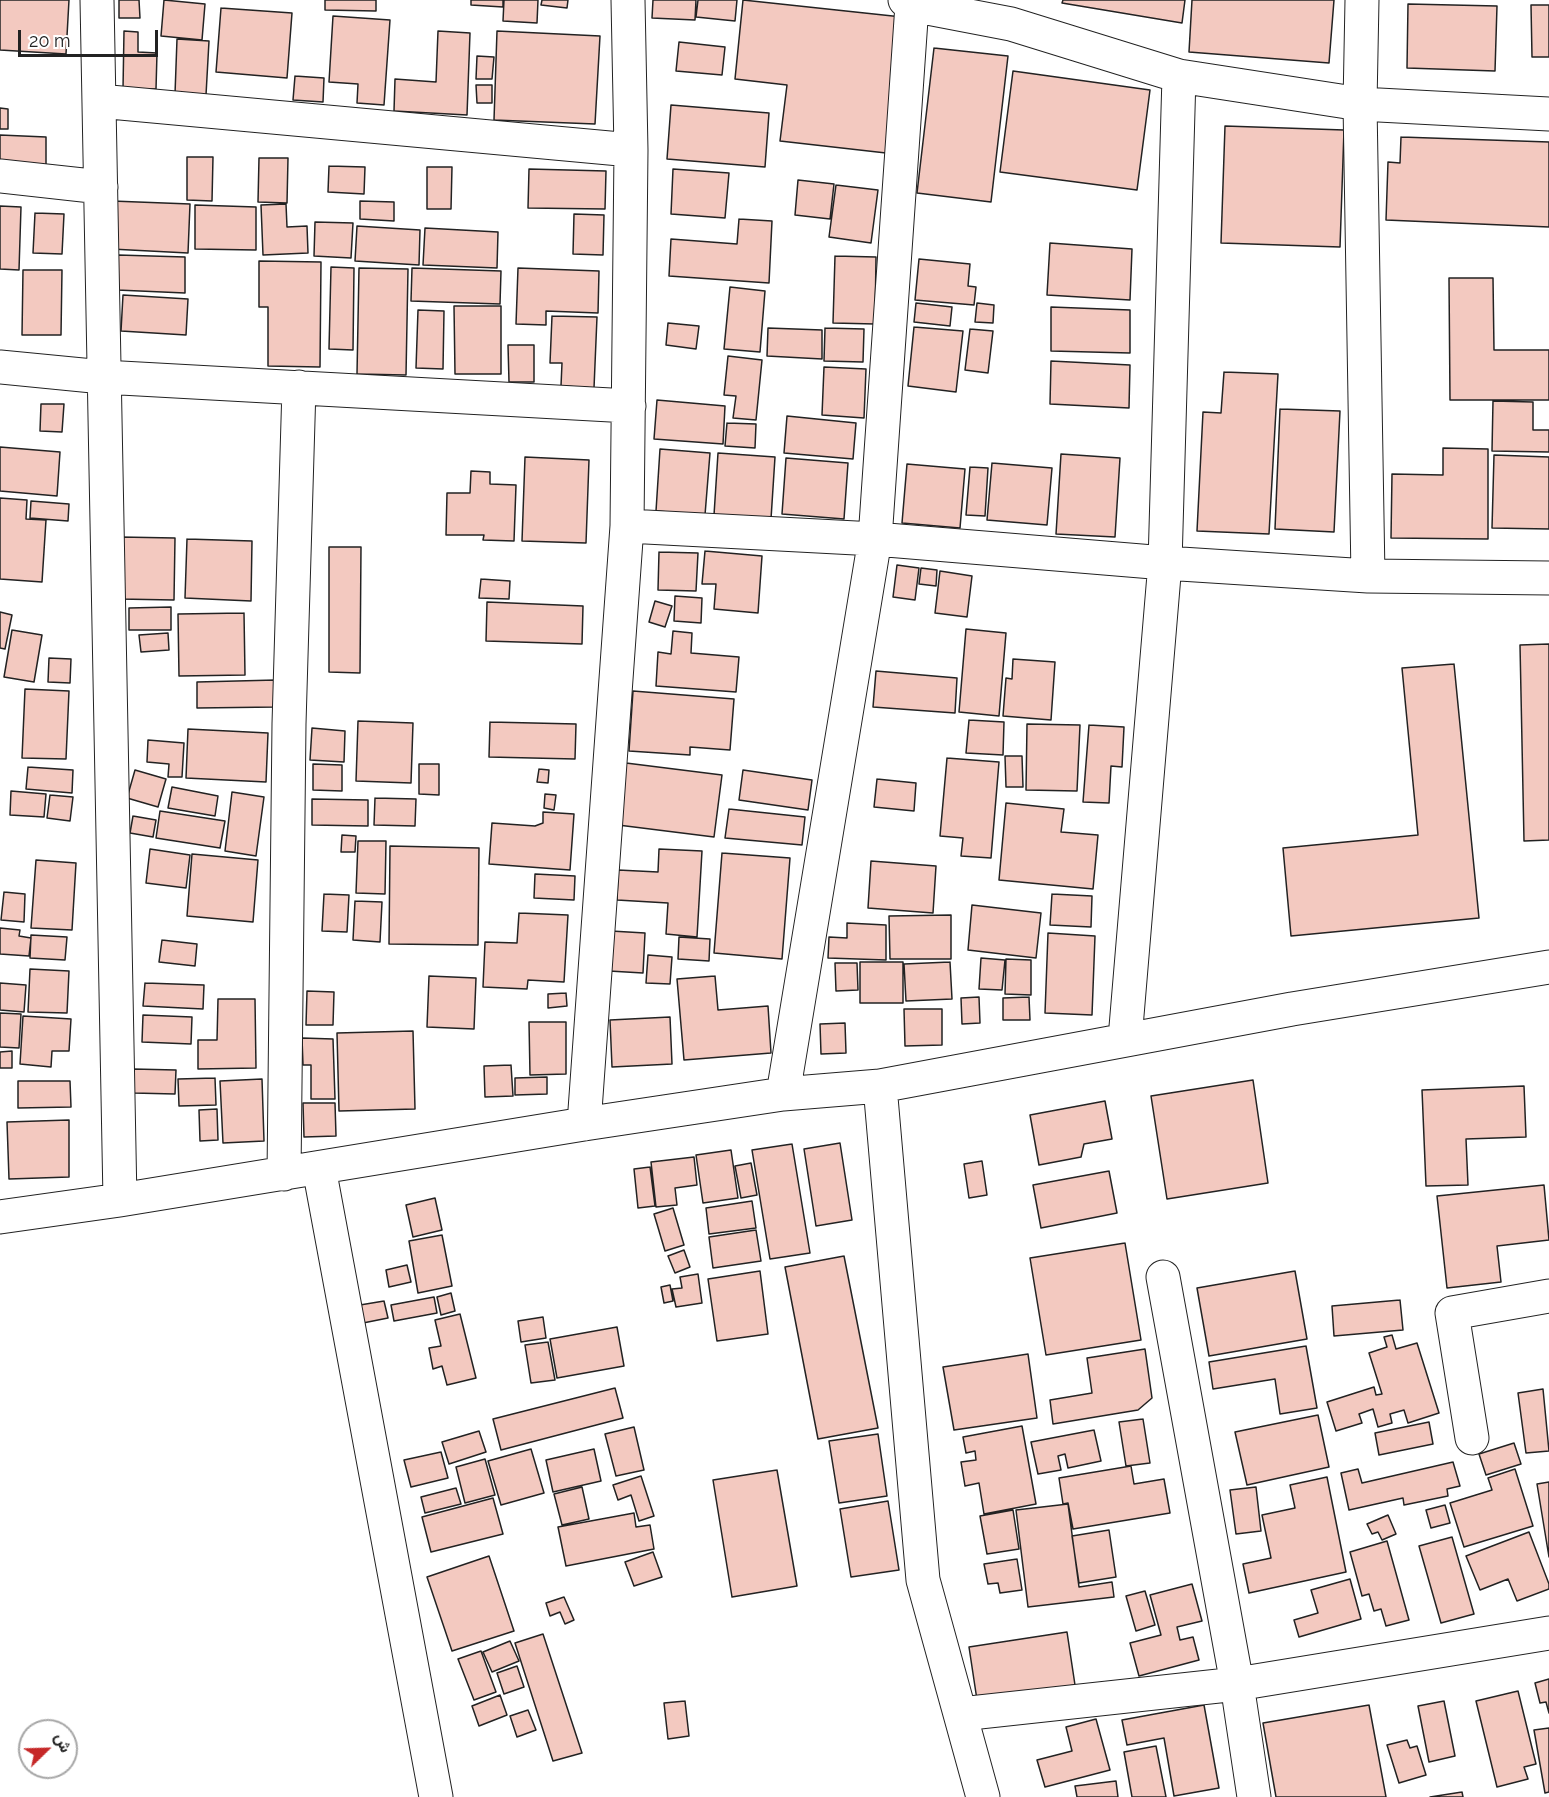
<!DOCTYPE html>
<html>
<head>
<meta charset="utf-8">
<style>
  body { margin:0 }
  #map { position:relative; width:1549px; height:1797px; overflow:hidden; background:#fff; font-family:Raleway,Vazirmatn,sans-serif }
  canvas { display:block }
  .north { position:absolute; left:18px; top:1719px; width:60px; height:60px; box-sizing:border-box; background:#fff; border:2px solid #a7a7a7; border-radius:50%; rotate:67deg; font-size:16px; font-weight:700; line-height:24px; text-align:center; color:#222 }
  .north::after { content:''; display:block; margin:auto; width:21px; height:27px; background:#c62828; clip-path:polygon(50% 0,100% 100%,50% 72%,0 100%) }
  .scale { position:absolute; left:18px; top:30px; width:140px; height:27px; box-sizing:border-box; border:3px solid #222; border-top:0; padding-left:8px; font-size:18px; line-height:21px; white-space:nowrap; color:#222; -webkit-text-stroke:4px #fff; paint-order:stroke }
</style>
</head>
<body>
<div id="map">
<canvas width="1549" height="1797"></canvas>
<div class="north">ش</div>
<div class="scale">20 m</div>
</div>
<script>
const ctx = document.querySelector('canvas').getContext('2d');
ctx.lineJoin = 'round';
function fill(path, color) { ctx.fillStyle = color; ctx.fill(path, 'evenodd'); }
const shape = rows => new Path2D(rows.map(r => 'M' + r).join(''));
function stroke(path, color, width, dash) { ctx.strokeStyle = color; ctx.lineWidth = width; ctx.lineCap = dash ? 'butt' : 'round'; ctx.setLineDash(dash || []); ctx.stroke(path); }
const building = shape([
  [0,0,69,0,66,54,0,50,0,0],
  [119,0,139,0,140,18,119,18,119,0],
  [164,0,205,4,202,40,161,36,164,0],
  [325,0,376,0,376,11,325,10,325,0],
  [471,0,503,0,503,7,471,5,471,0],
  [504,0,538,0,537,23,503,21,504,0],
  [542,0,568,0,567,8,541,5,542,0],
  [653,0,696,0,695,20,652,18,653,0],
  [698,0,737,0,735,21,696,17,698,0],
  [743,0,902,17,886,153,780,141,787,85,735,79,743,0],
  [1063,0,1185,0,1182,23,1062,3,1063,0],
  [1192,0,1334,0,1329,63,1189,52,1192,0],
  [1408,4,1497,6,1495,71,1407,68,1408,4],
  [1531,5,1549,5,1549,57,1532,57,1531,5],
  [221,8,292,13,287,78,216,72,221,8],
  [333,16,390,20,384,105,357,103,358,84,329,82,333,16],
  [124,31,138,32,138,52,157,53,156,89,123,89,124,31],
  [438,31,470,33,467,115,394,111,395,79,436,82,438,31],
  [497,31,600,36,595,124,494,120,497,31],
  [177,39,209,41,206,95,175,94,177,39],
  [679,42,725,47,722,75,676,71,679,42],
  [934,48,1008,56,991,202,917,193,934,48],
  [477,56,494,57,492,79,476,79,477,56],
  [1013,71,1150,90,1137,190,1000,172,1013,71],
  [295,76,324,78,323,102,293,100,295,76],
  [476,85,492,85,492,103,477,103,476,85],
  [671,105,769,113,765,167,667,159,671,105],
  [0,108,8,109,8,129,0,129,0,108],
  [1225,126,1344,130,1340,247,1221,243,1225,126],
  [0,135,46,137,46,165,0,163,0,135],
  [1401,137,1549,142,1549,227,1386,220,1388,162,1400,163,1401,137],
  [187,157,213,157,212,201,187,200,187,157],
  [259,158,288,158,287,203,258,202,259,158],
  [329,166,365,167,364,194,328,192,329,166],
  [427,167,452,167,451,209,427,209,427,167],
  [529,169,606,171,605,209,528,208,529,169],
  [673,169,729,173,725,218,671,214,673,169],
  [798,180,834,184,830,219,795,215,798,180],
  [836,185,878,190,871,243,829,237,836,185],
  [112,201,190,204,188,253,111,249,112,201],
  [360,201,394,202,394,221,360,219,360,201],
  [286,204,287,227,307,226,308,253,263,255,261,205,286,204],
  [195,205,256,207,256,250,195,249,195,205],
  [0,206,21,207,19,270,0,269,0,206],
  [35,213,64,214,62,254,33,253,35,213],
  [574,214,604,215,603,255,573,254,574,214],
  [739,219,772,221,769,283,669,276,671,239,737,244,739,219],
  [315,222,353,223,351,258,314,256,315,222],
  [357,226,420,230,419,265,355,261,357,226],
  [425,228,498,232,497,268,423,265,425,228],
  [1050,243,1132,249,1130,300,1047,295,1050,243],
  [118,255,185,257,185,293,117,290,118,255],
  [835,256,876,257,875,324,833,323,835,256],
  [919,259,970,264,968,286,976,287,974,305,915,300,919,259],
  [259,261,321,262,320,367,268,366,268,307,259,307,259,261],
  [331,267,354,268,353,350,329,349,331,267],
  [359,268,408,269,406,375,357,374,359,268],
  [412,268,501,271,500,304,411,301,412,268],
  [518,268,599,271,598,313,546,311,546,325,516,324,518,268],
  [23,270,62,270,61,335,22,335,23,270],
  [1449,278,1493,278,1494,350,1549,350,1549,400,1450,400,1449,278],
  [730,287,765,291,760,352,724,349,730,287],
  [123,295,188,299,186,335,121,331,123,295],
  [916,303,952,307,950,326,914,322,916,303],
  [977,303,994,305,993,323,975,322,977,303],
  [454,306,501,306,501,374,455,374,454,306],
  [1051,307,1130,310,1130,353,1051,351,1051,307],
  [418,310,444,311,443,369,416,368,418,310],
  [552,316,597,317,594,388,561,386,562,363,550,363,552,316],
  [668,323,699,326,696,349,666,345,668,323],
  [914,327,963,331,956,392,908,386,914,327],
  [768,328,822,330,822,359,767,356,768,328],
  [825,328,864,329,863,362,824,361,825,328],
  [970,329,993,331,988,373,965,370,970,329],
  [508,345,534,345,534,382,509,382,508,345],
  [728,356,762,360,756,420,733,418,736,396,724,395,728,356],
  [1051,361,1130,365,1129,408,1050,404,1051,361],
  [824,367,866,369,864,418,822,415,824,367],
  [1224,372,1278,374,1269,534,1197,531,1203,412,1221,413,1224,372],
  [657,400,725,406,723,444,654,439,657,400],
  [1493,401,1533,402,1533,430,1549,430,1549,452,1492,451,1493,401],
  [41,404,64,404,62,432,40,431,41,404],
  [1280,409,1340,411,1334,532,1275,529,1280,409],
  [787,416,856,423,853,459,784,453,787,416],
  [727,423,756,424,755,448,725,446,727,423],
  [0,447,60,452,57,496,0,491,0,447],
  [1443,448,1488,449,1488,539,1391,538,1392,474,1443,475,1443,448],
  [660,449,710,453,705,515,656,511,660,449],
  [718,453,775,457,771,519,714,515,718,453],
  [1061,454,1120,458,1115,537,1056,534,1061,454],
  [1494,455,1549,457,1549,529,1492,528,1494,455],
  [525,457,589,460,586,543,522,541,525,457],
  [786,458,848,463,844,519,782,514,786,458],
  [992,463,1052,468,1047,525,987,520,992,463],
  [907,464,965,469,960,528,902,523,907,464],
  [970,467,988,468,985,516,966,515,970,467],
  [471,471,490,472,490,484,516,485,514,541,483,540,484,535,446,535,447,493,470,493,471,471],
  [0,498,27,500,26,519,46,520,42,582,0,579,0,498],
  [31,501,69,504,68,521,30,518,31,501],
  [120,537,175,538,174,600,119,599,120,537],
  [187,539,252,541,251,601,185,598,187,539],
  [329,547,361,547,360,673,329,672,329,547],
  [705,551,762,556,758,613,714,609,716,584,702,584,705,551],
  [659,552,698,553,696,591,658,590,659,552],
  [897,565,919,568,915,600,893,597,897,565],
  [921,568,937,570,936,586,919,584,921,568],
  [940,571,972,576,967,617,935,613,940,571],
  [481,579,510,581,509,599,479,598,481,579],
  [675,596,702,598,701,623,674,621,675,596],
  [655,601,672,606,665,627,649,622,655,601],
  [487,602,583,606,582,644,486,641,487,602],
  [171,607,171,630,129,630,129,608,171,607],
  [0,612,12,615,5,649,0,648,0,612],
  [244,613,245,675,179,676,178,614,244,613],
  [966,629,1006,633,999,716,959,712,966,629],
  [12,630,42,635,34,682,4,677,12,630],
  [673,631,692,633,691,653,739,657,736,692,656,686,658,652,671,654,673,631],
  [168,633,169,650,141,652,139,635,168,633],
  [1549,644,1549,840,1524,841,1520,645,1549,644],
  [49,658,71,659,70,683,48,682,49,658],
  [1013,659,1055,662,1051,720,1003,716,1006,678,1012,679,1013,659],
  [1454,664,1479,918,1291,936,1283,848,1418,835,1402,668,1454,664],
  [876,671,957,678,955,713,873,707,876,671],
  [276,680,276,707,197,708,197,682,276,680],
  [25,689,69,691,66,759,22,758,25,689],
  [633,691,734,699,730,750,690,747,690,755,629,751,633,691],
  [969,720,1004,722,1003,755,966,753,969,720],
  [358,721,413,723,411,783,356,781,358,721],
  [490,722,576,724,575,759,489,757,490,722],
  [1027,724,1080,725,1077,791,1026,790,1027,724],
  [1089,725,1124,727,1122,767,1111,766,1109,803,1083,802,1089,725],
  [312,728,345,731,344,762,310,760,312,728],
  [188,729,268,733,266,782,186,778,188,729],
  [148,740,184,743,182,777,168,777,169,764,147,762,148,740],
  [1005,756,1022,756,1023,787,1006,787,1005,756],
  [947,758,999,762,991,858,961,856,963,838,940,836,947,758],
  [626,763,722,775,714,837,618,825,626,763],
  [313,764,342,765,342,791,313,790,313,764],
  [419,764,439,764,439,795,419,794,419,764],
  [28,767,73,770,72,793,26,789,28,767],
  [539,769,549,770,548,783,537,782,539,769],
  [135,770,166,779,158,807,127,798,135,770],
  [743,770,812,780,808,810,739,800,743,770],
  [877,779,916,783,914,811,874,807,877,779],
  [172,787,218,796,215,816,168,808,172,787],
  [11,791,46,794,44,817,10,815,11,791],
  [232,792,264,797,256,856,225,851,232,792],
  [545,794,556,795,554,810,544,808,545,794],
  [50,795,73,797,70,821,47,818,50,795],
  [375,798,416,799,415,826,374,825,375,798],
  [312,799,368,800,368,826,312,825,312,799],
  [1006,803,1064,809,1061,832,1098,835,1093,889,999,880,1006,803],
  [729,809,805,817,802,845,725,838,729,809],
  [160,811,225,821,220,848,156,838,160,811],
  [543,812,574,814,570,870,489,864,492,823,535,826,543,823,543,812],
  [133,816,156,820,153,837,130,833,133,816],
  [342,835,356,836,355,852,341,852,342,835],
  [358,841,386,841,385,894,356,893,358,841],
  [390,846,479,848,478,945,389,944,390,846],
  [150,849,190,855,186,888,146,883,150,849],
  [659,849,702,851,697,937,666,934,668,903,617,900,618,870,658,872,659,849],
  [722,853,790,858,782,959,714,953,722,853],
  [192,854,258,860,253,922,187,916,192,854],
  [36,860,76,863,72,930,31,928,36,860],
  [871,861,936,866,933,913,868,908,871,861],
  [535,874,575,876,574,900,534,898,535,874],
  [4,892,25,894,24,922,1,920,4,892],
  [324,894,349,895,347,932,322,931,324,894],
  [1052,894,1092,896,1091,927,1050,925,1052,894],
  [355,901,382,902,380,942,353,940,355,901],
  [972,905,1041,913,1036,958,968,950,972,905],
  [519,913,568,915,564,982,528,980,527,989,483,987,485,942,517,943,519,913],
  [951,915,951,959,890,959,889,916,951,915],
  [847,923,886,925,886,960,828,958,829,937,847,938,847,923],
  [0,928,20,930,19,936,31,938,29,956,0,954,0,928],
  [611,931,645,933,643,973,609,971,611,931],
  [1048,933,1095,936,1092,1015,1045,1013,1048,933],
  [31,935,67,937,65,960,30,958,31,935],
  [679,937,710,939,709,961,678,959,679,937],
  [162,940,197,944,195,966,159,962,162,940],
  [648,955,672,957,670,984,646,983,648,955],
  [981,958,1005,960,1002,990,979,989,981,958],
  [1006,959,1031,960,1031,995,1005,994,1006,959],
  [860,962,903,962,903,1003,860,1003,860,962],
  [950,962,952,999,906,1001,904,964,950,962],
  [835,963,857,963,858,990,836,991,835,963],
  [30,969,69,971,67,1013,28,1012,30,969],
  [429,976,476,978,474,1029,427,1027,429,976],
  [715,976,718,1010,768,1006,771,1053,684,1060,677,979,715,976],
  [0,983,26,985,24,1012,0,1010,0,983],
  [145,983,204,985,203,1009,143,1006,145,983],
  [307,991,334,992,333,1025,306,1025,307,991],
  [566,993,567,1006,548,1008,548,994,566,993],
  [979,997,980,1023,962,1024,961,998,979,997],
  [1029,997,1030,1020,1003,1020,1003,998,1029,997],
  [218,999,255,999,256,1068,198,1069,198,1040,217,1040,218,999],
  [904,1009,942,1009,942,1045,905,1046,904,1009],
  [0,1013,21,1014,19,1048,0,1047,0,1013],
  [143,1015,192,1017,191,1044,142,1042,143,1015],
  [23,1016,71,1019,69,1051,52,1051,51,1067,20,1064,23,1016],
  [670,1017,672,1064,612,1067,610,1020,670,1017],
  [529,1022,566,1022,566,1074,530,1075,529,1022],
  [845,1023,846,1053,821,1054,820,1024,845,1023],
  [413,1031,415,1109,339,1111,337,1033,413,1031],
  [302,1038,333,1039,335,1099,311,1099,311,1065,303,1065,302,1038],
  [12,1051,12,1068,0,1068,0,1052,12,1051],
  [511,1065,513,1096,485,1097,484,1066,511,1065],
  [133,1069,176,1070,175,1094,133,1093,133,1069],
  [547,1077,547,1094,515,1095,515,1078,547,1077],
  [215,1078,216,1105,179,1106,178,1079,215,1078],
  [262,1079,264,1141,223,1143,220,1081,262,1079],
  [1253,1080,1268,1183,1167,1199,1151,1096,1253,1080],
  [18,1081,70,1081,71,1107,18,1108,18,1081],
  [1524,1086,1526,1137,1466,1139,1468,1185,1426,1186,1422,1090,1524,1086],
  [1105,1101,1112,1139,1084,1144,1081,1157,1039,1165,1030,1115,1105,1101],
  [303,1103,335,1103,336,1136,304,1137,303,1103],
  [217,1109,218,1140,200,1141,199,1110,217,1109],
  [69,1120,69,1177,9,1179,7,1122,69,1120],
  [840,1143,852,1220,816,1226,804,1149,840,1143],
  [792,1144,810,1253,770,1259,752,1150,792,1144],
  [731,1150,738,1198,703,1203,696,1155,731,1150],
  [694,1157,697,1185,675,1188,677,1205,656,1207,651,1162,694,1157],
  [982,1161,987,1195,969,1198,964,1164,982,1161],
  [751,1163,757,1195,741,1198,735,1166,751,1163],
  [650,1167,655,1206,638,1208,634,1169,650,1167],
  [1109,1171,1117,1213,1041,1228,1033,1185,1109,1171],
  [1544,1185,1549,1240,1497,1246,1501,1282,1447,1288,1437,1196,1544,1185],
  [435,1198,442,1230,413,1237,406,1205,435,1198],
  [752,1201,756,1228,709,1234,706,1208,752,1201],
  [673,1208,684,1245,665,1251,654,1214,673,1208],
  [756,1230,761,1261,713,1268,709,1237,756,1230],
  [442,1235,452,1286,418,1293,409,1241,442,1235],
  [1125,1243,1141,1340,1046,1355,1030,1258,1125,1243],
  [684,1250,690,1267,675,1273,668,1256,684,1250],
  [844,1256,878,1428,818,1439,785,1267,844,1256],
  [407,1265,411,1282,389,1287,386,1270,407,1265],
  [760,1271,768,1334,717,1341,708,1279,760,1271],
  [1295,1271,1307,1339,1209,1356,1197,1288,1295,1271],
  [698,1274,702,1303,676,1307,672,1289,682,1288,680,1277,698,1274],
  [670,1285,673,1301,664,1303,661,1287,670,1285],
  [451,1293,455,1311,441,1315,437,1297,451,1293],
  [434,1297,437,1313,394,1321,391,1305,434,1297],
  [1400,1300,1403,1330,1334,1336,1332,1306,1400,1300],
  [384,1301,388,1318,363,1323,360,1305,384,1301],
  [460,1314,476,1378,447,1385,442,1366,433,1369,429,1348,441,1346,435,1320,460,1314],
  [543,1317,546,1338,521,1342,518,1321,543,1317],
  [617,1327,624,1366,557,1378,550,1339,617,1327],
  [1392,1335,1396,1349,1417,1343,1439,1413,1408,1423,1404,1410,1390,1414,1392,1423,1378,1427,1373,1409,1359,1414,1362,1423,1336,1431,1327,1402,1374,1387,1376,1395,1382,1394,1369,1353,1387,1347,1384,1337,1392,1335],
  [548,1342,555,1380,531,1383,525,1345,548,1342],
  [1306,1346,1317,1408,1280,1414,1275,1379,1213,1389,1209,1362,1306,1346],
  [1145,1349,1152,1398,1138,1410,1053,1424,1050,1400,1092,1393,1087,1358,1145,1349],
  [1028,1354,1037,1418,954,1430,943,1367,1028,1354],
  [615,1388,623,1418,501,1450,493,1419,615,1388],
  [1543,1389,1549,1451,1526,1453,1518,1393,1543,1389],
  [1318,1415,1329,1467,1247,1485,1235,1432,1318,1415],
  [1143,1419,1150,1463,1126,1466,1119,1422,1143,1419],
  [1429,1422,1433,1444,1379,1455,1375,1433,1429,1422],
  [1022,1426,1036,1504,984,1514,979,1483,965,1486,961,1462,976,1460,975,1451,966,1453,963,1437,1022,1426],
  [634,1427,644,1470,616,1476,605,1434,634,1427],
  [1094,1430,1101,1461,1068,1468,1065,1454,1058,1456,1061,1470,1038,1474,1031,1442,1094,1430],
  [479,1431,486,1452,449,1464,442,1442,479,1431],
  [878,1434,887,1496,839,1503,829,1441,878,1434],
  [1514,1443,1521,1464,1486,1475,1479,1454,1514,1443],
  [531,1449,544,1493,501,1505,488,1461,531,1449],
  [594,1449,601,1481,553,1492,546,1460,594,1449],
  [441,1452,448,1478,411,1487,404,1460,441,1452],
  [485,1459,495,1495,465,1503,456,1467,485,1459],
  [1453,1462,1460,1486,1447,1489,1448,1496,1404,1505,1403,1498,1349,1510,1341,1473,1358,1469,1362,1483,1453,1462],
  [1131,1466,1134,1484,1164,1479,1170,1513,1073,1529,1068,1503,1063,1504,1059,1478,1131,1466],
  [1515,1469,1533,1526,1464,1547,1450,1503,1492,1490,1488,1478,1515,1469],
  [777,1470,797,1586,732,1597,713,1480,777,1470],
  [641,1476,654,1516,639,1521,631,1495,618,1500,613,1485,641,1476],
  [1327,1477,1346,1572,1249,1593,1243,1564,1271,1558,1262,1515,1295,1508,1290,1485,1327,1477],
  [1549,1482,1549,1557,1537,1484,1549,1482],
  [582,1487,589,1519,562,1525,554,1494,582,1487],
  [1256,1487,1261,1531,1236,1534,1230,1490,1256,1487],
  [456,1488,461,1504,425,1513,421,1497,456,1488],
  [493,1498,503,1534,431,1552,422,1517,493,1498],
  [888,1501,899,1570,851,1577,840,1509,888,1501],
  [1068,1504,1079,1587,1112,1582,1114,1597,1028,1607,1016,1510,1068,1504],
  [1445,1505,1450,1523,1431,1528,1426,1510,1445,1505],
  [1013,1510,1019,1549,987,1554,980,1516,1013,1510],
  [634,1513,636,1527,650,1525,654,1549,566,1566,558,1527,634,1513],
  [1388,1515,1396,1534,1382,1540,1378,1532,1372,1534,1367,1524,1388,1515],
  [1109,1530,1116,1577,1079,1583,1072,1536,1109,1530],
  [1529,1532,1549,1584,1549,1589,1517,1601,1508,1579,1480,1590,1466,1556,1529,1532],
  [1452,1537,1474,1614,1441,1623,1419,1546,1452,1537],
  [1387,1541,1409,1620,1386,1626,1381,1609,1374,1611,1369,1594,1362,1596,1350,1552,1387,1541],
  [653,1552,662,1577,634,1586,625,1562,653,1552],
  [489,1556,514,1631,452,1651,427,1577,489,1556],
  [1017,1559,1022,1590,1000,1593,998,1583,988,1584,984,1564,1017,1559],
  [1350,1579,1361,1619,1299,1637,1294,1620,1318,1613,1311,1590,1350,1579],
  [1192,1584,1202,1621,1177,1627,1180,1640,1193,1637,1199,1660,1139,1676,1130,1643,1161,1635,1150,1595,1192,1584],
  [1145,1591,1155,1625,1136,1631,1126,1596,1145,1591],
  [564,1597,574,1620,565,1624,560,1612,550,1616,546,1603,564,1597],
  [1067,1632,1075,1685,977,1700,969,1647,1067,1632],
  [543,1634,582,1753,553,1761,515,1643,543,1634],
  [510,1641,519,1661,492,1672,483,1652,510,1641],
  [481,1651,496,1692,474,1700,458,1659,481,1651],
  [517,1666,524,1687,504,1694,497,1673,517,1666],
  [1549,1679,1549,1713,1546,1702,1540,1703,1535,1683,1549,1679],
  [1518,1691,1536,1764,1524,1767,1528,1779,1497,1787,1476,1701,1518,1691],
  [500,1695,507,1715,479,1726,472,1706,500,1695],
  [685,1701,689,1736,668,1739,664,1703,685,1701],
  [1444,1701,1455,1756,1429,1762,1418,1706,1444,1701],
  [1204,1705,1219,1788,1174,1796,1164,1738,1127,1745,1122,1720,1204,1705],
  [1369,1705,1386,1797,1276,1797,1263,1723,1369,1705],
  [528,1710,536,1730,517,1737,510,1716,528,1710],
  [1096,1719,1110,1770,1045,1787,1037,1760,1072,1751,1066,1727,1096,1719],
  [1549,1728,1549,1792,1545,1793,1534,1730,1549,1728],
  [1407,1740,1410,1748,1417,1746,1426,1775,1399,1783,1387,1745,1407,1740],
  [1156,1746,1166,1797,1132,1797,1124,1752,1156,1746],
  [1116,1781,1118,1797,1077,1797,1075,1786,1116,1781],
  [1462,1792,1463,1797,1430,1797,1462,1792]
]);
const minor = shape([
  [97,0,120,1200],
  [905,0,912,5,1011,24,1179,76,1360,104,1549,114],
  [1362,0,1360,104,1368,576],
  [99,101,631,150],
  [0,176,101,187],
  [0,367,103,377,629,406],
  [627,526,875,539,1165,563,1368,576,1549,578],
  [1125,1039,1165,563,1179,76],
  [880,1086,923,1580,983,1797],
  [783,1094,875,539,912,5],
  [584,1124,627,526,631,150,628,0],
  [319,1168,436,1797],
  [284,1174,289,724,299,387],
  [0,1217,120,1200,584,1124,783,1094,880,1086,1292,1009,1549,967],
  [1163,1277,1237,1684,1254,1797],
  [1472,1438,1452,1313,1549,1296],
  [961,1714,1237,1684,1549,1633]
]);
fill(building, '#f3c9c0');
stroke(building, '#222', 1.5);
stroke(minor, '#222', 35);
stroke(minor, '#fff', 33);
</script>
</body>
</html>
